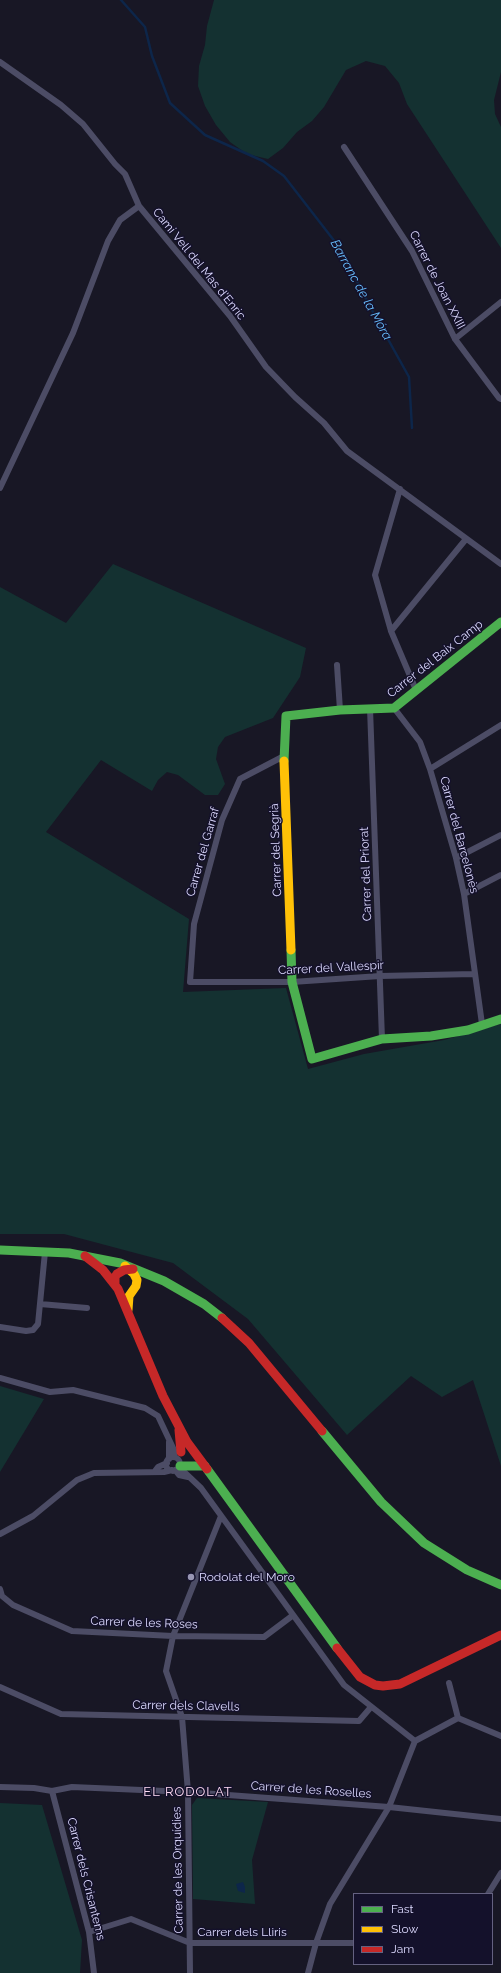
<!DOCTYPE html>
<html>
<head>
<meta charset="utf-8">
<style>
  body { margin:0 }
  #map { position:relative; width:501px; height:1973px; overflow:hidden; background:#181725; font-family:Raleway,sans-serif }
  canvas { display:block }
  .legend { position:absolute; left:353px; top:1893px; width:140px; height:72px; box-sizing:border-box; background:#14112b; border:1px solid #646180; margin:0; padding:5px 7px; list-style:none; font-size:12px; color:#dddaff }
  .legend li { display:flex; align-items:center; gap:8px; height:20px }
  .legend b { width:20px; border:1px solid #646180 }
</style>
</head>
<body>
<div id="map">
<canvas width="501" height="1973"></canvas>
<ul class="legend">
<li><b style="height:5px;background:#4caf50"></b>Fast</li>
<li><b style="height:5px;background:#ffc107"></b>Slow</li>
<li><b style="height:5px;background:#c62828"></b>Jam</li>
</ul>
</div>
<script>
const ctx = document.querySelector('canvas').getContext('2d');
ctx.lineJoin = 'round';
function fill(path, color) { ctx.fillStyle = color; ctx.fill(path, 'evenodd'); }
const shape = rows => new Path2D(rows.map(r => 'M' + r).join(''));
function stroke(path, color, width, dash) { ctx.strokeStyle = color; ctx.lineWidth = width; ctx.lineCap = dash ? 'butt' : 'round'; ctx.setLineDash(dash || []); ctx.stroke(path); }
function write(font, color, halo, rows, align = 'center') {
  ctx.font = font + ' Raleway,sans-serif'; ctx.lineWidth = 3; ctx.setLineDash([]); ctx.textBaseline = 'middle'; ctx.strokeStyle = halo; ctx.fillStyle = color; for (const [text, x, y, turn = 0] of rows) {
    ctx.save(); ctx.translate(x, y); ctx.rotate((+turn || 0) * Math.PI / 180); ctx.textAlign = isNaN(turn) ? turn : align; if (halo) ctx.strokeText(text, 0, 0); ctx.fillText(text, 0, 0); ctx.restore();
  }
}
const green = shape([
  [214,0,501,0,501,72,494,100,495,114,501,127,501,248,407,104,399,83,385,66,366,61,346,70,324,107,312,121,297,132,283,148,268,159,247,154,230,142,216,125,205,106,198,86,199,66,205,45,207,26],
  [113,564,306,648,300,677,273,718,225,737,218,747,216,759,225,784,218,795,205,795,178,775,167,772,158,780,152,791,101,760,46,832,189,919,183,992,286,988,308,1069,364,1054,444,1040,501,1024,501,1466,473,1380,442,1397,411,1376,347,1435,248,1319,173,1263,64,1234,0,1234,0,587,66,623],
  [0,1386,44,1399,0,1472],
  [197,1798,268,1802,252,1860,255,1904,193,1899,192,1805],
  [0,1803,42,1805,82,1940,80,1973,0,1973]
]);
const water = shape([
  [243,1882,245,1887,245,1893,238,1891,236,1884]
]);
const stream = shape([
  [121,0,145,27,152,56,170,103,205,135,263,161,284,176,339,247,374,314,409,377,412,428]
]);
const street = shape([
  [0,62,61,105,83,124,115,164,125,174,139,206,230,316,266,367,295,397,324,423,347,451,501,564],
  [344,147,412,251,455,339,499,398,501,399],
  [455,339,501,302],
  [0,488,73,333,108,241,120,220,139,206],
  [400,489,375,575,391,631,416,690],
  [391,631,466,539],
  [337,665,340,710],
  [370,708,382,1039],
  [394,708,420,742,430,769,456,858,464,894,482,1024],
  [284,756,240,779,222,820,194,924,190,982,292,982,380,976,474,974],
  [430,769,501,725],
  [456,858,501,835],
  [464,894,501,875],
  [40,1304,87,1308],
  [0,1327,26,1331,33,1330,38,1324,45,1252],
  [0,1378,50,1392,73,1390,145,1408,158,1416,174,1450,174,1457],
  [169,1442,169,1459],
  '166 1464a7 7 0 1 1 14 0a7 7 0 1 1-14 0Z',
  [178,1469,182,1470,201,1488,344,1685,415,1741],
  [175,1470,179,1475,188,1477],
  [155,1471,158,1467,167,1463],
  [0,1534,33,1516,77,1480,94,1473,164,1472,172,1470],
  [0,1589,2,1596,13,1605,72,1631,173,1636,264,1637,292,1616],
  [449,1683,458,1718],
  [0,1687,61,1714,359,1721,371,1707],
  [458,1718,501,1736],
  [0,1787,34,1788,52,1791,72,1787,188,1792,389,1807,501,1819],
  [52,1791,89,1932,94,1973],
  [488,1894,501,1873],
  [89,1932,131,1919,190,1943,354,1943],
  [190,1973,188,1792,182,1717,166,1671,173,1636,221,1516],
  [308,1973,316,1943,330,1904,389,1807,415,1741,458,1718]
]);
const fast = shape([
  [284,761,286,716,340,710,394,708,501,622],
  [291,950,292,982,312,1059,382,1039,431,1036,468,1030,501,1019],
  [0,1250,69,1253,120,1263,164,1281,204,1304,222,1318],
  [322,1431,381,1502,424,1543,467,1570,501,1585],
  [180,1466,205,1466],
  [207,1469,337,1648]
]);
const slow = shape([
  [284,761,291,950],
  [125,1266,134,1274,137,1280,136,1286,129,1296,128,1310]
]);
const jam = shape([
  [85,1256,103,1270,118,1289,163,1396,187,1442,207,1469],
  [115,1285,115,1277,117,1274,124,1270,133,1269],
  [222,1318,249,1343,322,1431],
  [179,1430,181,1452],
  [337,1648,360,1677,375,1685,383,1686,400,1684,501,1635]
]);
const markers = [
  [191,1577,4,"#9896b3"]
];
const streetNames = [
  ["Camí Vell del Mas d'Enric",199,264,51],
  ["Carrer de Joan XXIII",437,280,63],
  ["Carrer del Baix Camp",435,659,-38],
  ["Carrer del Barcelonès",459,835,75],
  ["Carrer del Segrià",276,850,-92],
  ["Carrer del Garraf",203,852,-74],
  ["Carrer del Priorat",366,874,-92],
  ["Carrer del Vallespir",331,968,-3],
  ["Carrer de les Roses",144,1623,2],
  ["Carrer dels Clavells",186,1706,1],
  ["Carrer de les Roselles",311,1790,4],
  ["Carrer de les Orquídies",178,1870,-91],
  ["Carrer dels Crisantems",86,1879,76],
  ["Carrer dels Lliris",242,1932]
];
const poiNames = [
  ["Rodolat del Moro",199,1577]
];
const waterNames = [
  ["Barranc de la Móra",361,290,61]
];
const neighbourhoodNames = [
  ["EL RODOLAT",188,1792]
];
fill(green, '#143131');
fill(water, '#0d264a');
stroke(stream, '#0d264a', 2.5);
stroke(street, '#4c4c65', 6);
stroke(fast, '#4caf50', 9);
stroke(slow, '#ffc107', 9);
stroke(jam, '#c62828', 9);
for (const [x, y, r, color] of markers) { const dot = new Path2D(); dot.arc(x, y, r, 0, 2 * Math.PI); ctx.fillStyle = color; ctx.fill(dot); stroke(dot, '#14112b', 1.5); }
write('12px', '#dddaff', '#14112b', streetNames);
write('12px', '#dddaff', '#14112b', poiNames, 'left');
write('italic 13px', '#68bfff', '#14112b', waterNames);
ctx.letterSpacing = '1px';
write('13px', '#ffdcf4', '#14112b', neighbourhoodNames);
ctx.letterSpacing = '0px';
</script>
</body>
</html>
